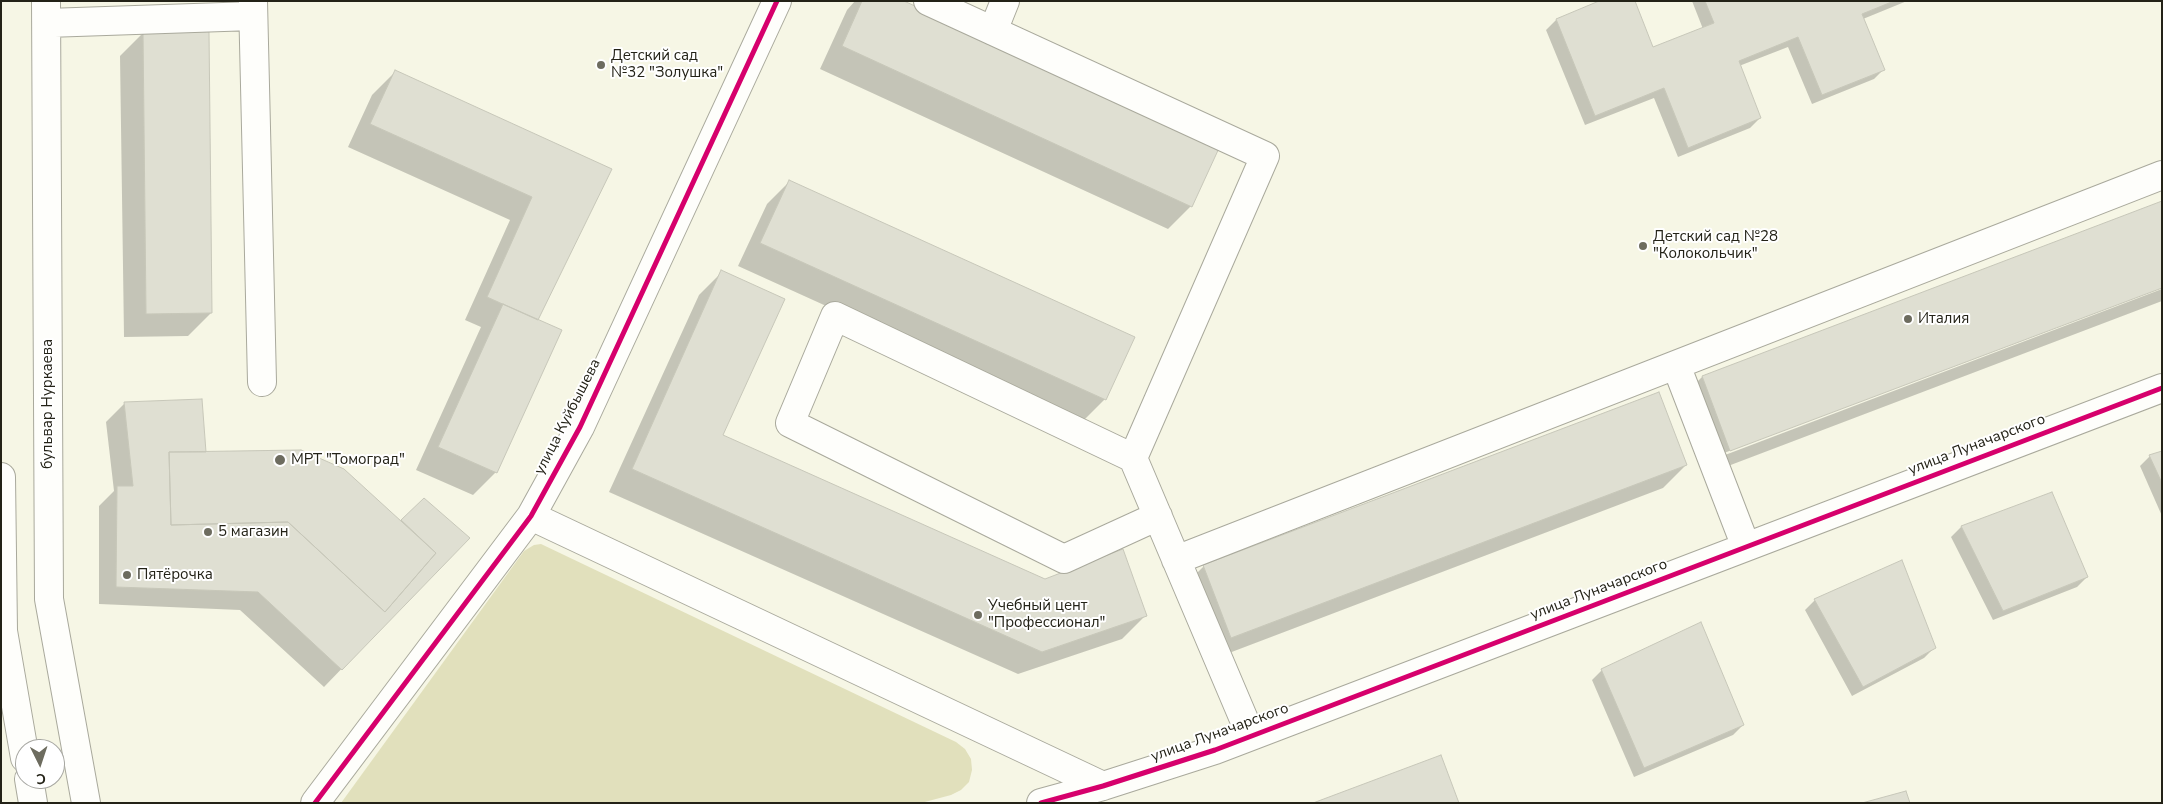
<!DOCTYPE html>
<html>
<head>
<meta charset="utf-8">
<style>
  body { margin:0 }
  #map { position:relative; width:2163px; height:804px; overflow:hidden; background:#f6f6e5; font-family:"Nunito Sans",sans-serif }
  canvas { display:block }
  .frame { position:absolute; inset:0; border:2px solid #232217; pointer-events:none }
  .north { position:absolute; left:15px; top:739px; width:50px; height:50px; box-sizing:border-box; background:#fff; border:1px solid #a7a7a2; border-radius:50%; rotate:176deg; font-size:14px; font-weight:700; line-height:20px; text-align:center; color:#232217 }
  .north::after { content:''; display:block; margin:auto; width:18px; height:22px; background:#6d6c5f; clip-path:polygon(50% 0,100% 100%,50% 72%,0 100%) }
</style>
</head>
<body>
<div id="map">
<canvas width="2163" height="804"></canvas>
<div class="frame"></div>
<div class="north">С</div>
</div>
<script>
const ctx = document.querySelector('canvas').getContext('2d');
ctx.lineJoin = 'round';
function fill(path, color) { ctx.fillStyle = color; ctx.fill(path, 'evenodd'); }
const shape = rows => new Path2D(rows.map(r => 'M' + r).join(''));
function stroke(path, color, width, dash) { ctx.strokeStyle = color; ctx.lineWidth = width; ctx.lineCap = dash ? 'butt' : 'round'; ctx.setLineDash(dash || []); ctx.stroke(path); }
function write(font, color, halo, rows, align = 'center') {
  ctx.font = font + ' "Nunito Sans",sans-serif'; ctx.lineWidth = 4; ctx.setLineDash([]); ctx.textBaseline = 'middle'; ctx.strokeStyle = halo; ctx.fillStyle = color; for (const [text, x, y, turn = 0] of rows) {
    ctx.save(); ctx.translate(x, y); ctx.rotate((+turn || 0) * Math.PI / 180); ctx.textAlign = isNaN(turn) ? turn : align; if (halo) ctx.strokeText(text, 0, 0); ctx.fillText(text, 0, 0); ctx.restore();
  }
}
const green = shape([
  [541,544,956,742,965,749,971,759,972,770,969,782,961,790,951,795,921,803,341,803,524,551,534,545]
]);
const shadow = shape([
  [855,1,901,1,1191,206,1168,229,820,69,847,10],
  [1692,1,1907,1,1863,19,1884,69,1874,79,1812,104,1788,47,1739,66,1760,118,1750,128,1678,157,1654,98,1585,125,1546,30,1556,20,1653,49,1703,29],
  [143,33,211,313,188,336,124,337,120,56],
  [395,72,611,169,537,320,496,472,473,495,416,470,481,327,465,320,510,220,348,147,372,95],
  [790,181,1105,399,1082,422,738,266,767,204],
  [2161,203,2162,286,1724,453,1725,455,2162,289,2162,301,1707,474,1679,400,1702,377],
  [722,272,721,436,1045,580,1145,616,1122,639,1018,674,609,492,699,295],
  [124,404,205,453,401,522,424,499,468,538,324,687,240,610,99,604,99,506,114,491,106,422],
  [2162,452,2162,516,2140,466,2150,456],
  [1686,465,1663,488,1208,661,1181,589,1204,566],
  [1961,527,2087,577,2077,587,1993,620,1951,537],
  [1815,600,1934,648,1924,658,1852,696,1805,610],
  [1602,670,1743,725,1733,735,1634,777,1592,680]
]);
const building = shape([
  [862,1,904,1,1220,146,1192,207,842,46,862,1],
  [1599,1,1635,1,1653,47,1714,23,1705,1,1894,1,1862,14,1885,70,1822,95,1798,37,1739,61,1761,118,1688,148,1664,88,1595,116,1556,19,1599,1],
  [209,31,212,313,146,314,143,32,209,31],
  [395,70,612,169,538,320,487,297,532,197,370,124,395,70],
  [789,180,1135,337,1106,400,760,243,789,180],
  [2162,201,2162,288,1730,451,1702,376,2162,201],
  [721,270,785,299,723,435,1045,579,1123,549,1147,616,1042,652,632,469,721,270],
  [503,304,562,330,497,473,438,447,503,304],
  [1659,392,1687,465,1231,638,1203,565,1659,392],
  [202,399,206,452,169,452,171,525,288,522,385,612,436,553,401,520,424,498,470,538,342,670,258,592,116,587,117,486,133,486,124,402,202,399],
  [301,450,344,469,436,553,385,612,288,522,171,525,169,452,301,450],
  [2162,451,2162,483,2149,455,2162,451],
  [2052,492,2088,577,2003,611,1961,526,2052,492],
  [1902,560,1936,648,1863,687,1814,599,1902,560],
  [1701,622,1744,725,1644,768,1601,669,1701,622],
  [1441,755,1459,803,1313,803,1441,755],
  [1906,791,1910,803,1862,803,1906,791]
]);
const minor = shape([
  [46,1,49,599,86,803],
  [253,1,262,382],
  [928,1,1265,156,1133,458,1251,736],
  [47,23,253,16],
  [993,31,1005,1],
  [1676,365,1746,547],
  [1133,458,835,316,790,423,1064,559,1158,516],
  [1,477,3,631,25,758],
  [531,516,1103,786],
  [1176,560,2162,175],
  [29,779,33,803],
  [315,803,531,516,580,427,777,1],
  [1041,803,1103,786,1215,750,2162,388]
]);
const cycleway = shape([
  [315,803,531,516,580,427,777,1],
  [1041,803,1103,786,1215,750,2162,388]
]);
const markers = [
  [601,65,5,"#6d6c5f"],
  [1643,246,5,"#6d6c5f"],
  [1908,319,5,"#6d6c5f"],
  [280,460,6,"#6d6c5f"],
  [208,532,5,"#6d6c5f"],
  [127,575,5,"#6d6c5f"],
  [978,615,5,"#6d6c5f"]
];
const poiNames = [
  ["Детский сад",611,56],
  ["№32 \"Золушка\"",611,73],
  ["Детский сад №28",1653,237],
  ["\"Колокольчик\"",1653,254],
  ["Италия",1918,319],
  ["МРТ \"Томоград\"",291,460],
  ["5 магазин",218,532],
  ["Пятёрочка",137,575],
  ["Учебный цент",988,606],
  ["\"Профессионал\"",988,623]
];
const streetNames = [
  ["бульвар Нуркаева",48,404,-90],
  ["улица Куйбышева",568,417,-63],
  ["улица Луначарского",1977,445,-21],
  ["улица Луначарского",1599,590,-21],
  ["улица Луначарского",1220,733,-20]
];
fill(green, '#e1e0bc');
fill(shadow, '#0003');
fill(building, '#dfdfd2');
stroke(building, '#c7c7b9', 1);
stroke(minor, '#a9a99c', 30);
stroke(minor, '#fefefb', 28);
stroke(cycleway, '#d6006c', 5);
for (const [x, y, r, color] of markers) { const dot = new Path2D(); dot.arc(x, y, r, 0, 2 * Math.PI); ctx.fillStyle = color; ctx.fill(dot); stroke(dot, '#fff', 2); }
write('15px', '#232217', '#fff', poiNames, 'left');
write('15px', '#232217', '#fff', streetNames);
</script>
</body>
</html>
